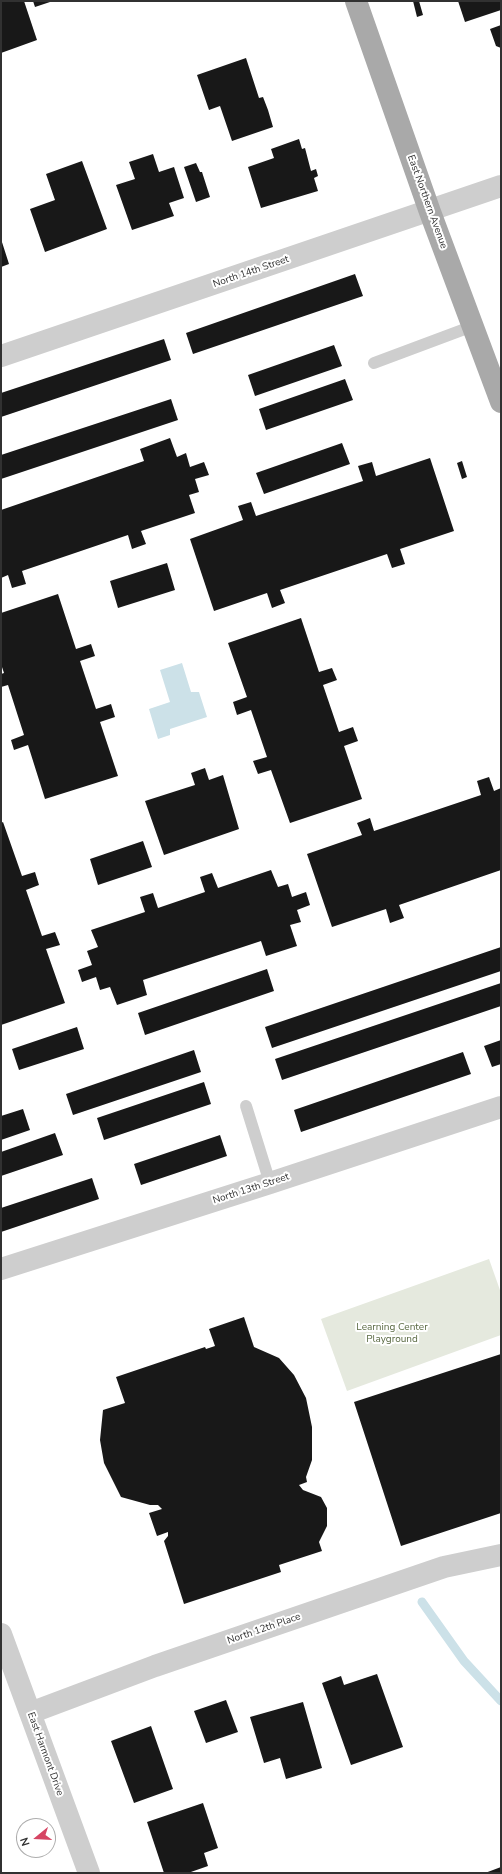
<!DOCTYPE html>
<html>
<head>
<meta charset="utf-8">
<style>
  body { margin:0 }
  #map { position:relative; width:502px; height:1874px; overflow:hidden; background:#fff; font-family:"Nunito Sans",sans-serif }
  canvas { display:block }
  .frame { position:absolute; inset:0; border:2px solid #313131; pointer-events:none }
  .north { position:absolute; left:16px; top:1818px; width:40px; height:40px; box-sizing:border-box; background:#fff; border:1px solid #adadad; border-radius:50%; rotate:252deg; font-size:11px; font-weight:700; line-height:16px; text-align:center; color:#313131 }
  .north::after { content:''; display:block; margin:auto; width:14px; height:18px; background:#d64563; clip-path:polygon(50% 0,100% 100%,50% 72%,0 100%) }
</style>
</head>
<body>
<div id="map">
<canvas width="502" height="1874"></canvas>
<div class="frame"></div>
<div class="north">N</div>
</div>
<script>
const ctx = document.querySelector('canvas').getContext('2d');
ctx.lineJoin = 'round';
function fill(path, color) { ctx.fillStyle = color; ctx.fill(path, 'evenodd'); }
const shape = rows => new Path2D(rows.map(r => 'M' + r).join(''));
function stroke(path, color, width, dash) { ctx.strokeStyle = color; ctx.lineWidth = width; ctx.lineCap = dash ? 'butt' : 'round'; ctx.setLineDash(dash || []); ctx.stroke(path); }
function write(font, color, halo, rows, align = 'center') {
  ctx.font = font + ' "Nunito Sans",sans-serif'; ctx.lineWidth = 4; ctx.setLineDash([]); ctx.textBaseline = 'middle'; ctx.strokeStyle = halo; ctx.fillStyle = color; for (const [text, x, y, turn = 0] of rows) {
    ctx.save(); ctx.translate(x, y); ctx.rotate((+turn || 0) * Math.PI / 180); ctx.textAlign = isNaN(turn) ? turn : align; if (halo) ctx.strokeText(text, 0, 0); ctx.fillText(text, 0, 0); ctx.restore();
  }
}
const green = shape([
  [489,1259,501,1293,501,1335,347,1391,321,1319]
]);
const water = shape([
  [182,663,191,692,199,692,207,717,170,729,170,735,158,739,149,709,170,702,160,670]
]);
const stream = shape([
  [422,1602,464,1661,501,1701]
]);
const building = shape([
  [1,1,24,1,37,40,1,53],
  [33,1,53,1,35,7],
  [413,1,419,1,423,15,417,17],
  [458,1,501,1,501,10,465,22],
  [501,25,501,48,496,46,490,29],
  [246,58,259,98,263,97,268,110,273,127,232,141,220,106,209,110,197,75],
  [299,139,302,149,305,148,311,171,316,169,318,176,314,178,318,191,261,208,248,167,274,158,271,149],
  [153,154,159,172,174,167,184,198,169,203,174,216,132,230,116,185,135,179,129,162],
  [82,161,107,229,45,252,30,209,55,200,46,174],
  [196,163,200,172,202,172,210,197,196,202,184,167],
  [1,239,9,264,1,267],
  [355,274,363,296,193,354,186,333],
  [164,339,171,360,1,417,1,393],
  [334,345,342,366,255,396,248,375],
  [345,379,353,400,266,430,259,409],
  [171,399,178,420,1,479,1,455],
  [170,438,177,457,186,453,190,467,204,462,209,475,195,479,199,492,189,495,195,513,141,531,146,544,132,549,128,535,22,571,26,584,12,588,8,575,1,578,1,510,144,461,140,449],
  [342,443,350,464,264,494,256,473],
  [430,458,454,531,400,549,405,564,392,568,387,554,280,590,285,603,272,608,267,593,214,611,190,539,243,520,238,506,251,502,256,516,363,481,358,466,372,462,376,476],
  [462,461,467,477,462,479,457,463],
  [167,563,175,590,118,608,110,581],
  [58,594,76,649,91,644,95,656,80,661,96,709,111,704,115,717,100,722,118,776,45,799,28,745,14,750,11,740,24,735,8,685,1,687,1,674,4,673,1,664,1,613],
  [301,618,319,672,332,668,337,680,323,685,339,732,353,727,358,741,344,746,362,799,290,823,271,770,258,774,253,761,267,757,251,710,237,715,233,702,247,697,228,643],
  [205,768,209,780,223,775,239,829,164,855,145,801,195,785,191,773],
  [489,777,494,791,501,788,501,870,399,905,404,918,390,923,386,909,332,927,307,854,362,835,357,823,370,818,374,831,481,795,477,781],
  [3,822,22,876,35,872,39,885,26,890,42,936,55,932,60,945,46,949,65,1003,1,1025,1,823],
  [143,841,152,867,98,885,90,859],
  [271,870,278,887,288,884,292,897,306,892,310,905,297,910,301,922,290,925,297,946,266,956,261,941,143,980,147,995,117,1005,110,987,100,990,96,977,82,982,78,970,92,965,87,951,98,947,91,930,145,912,140,897,153,893,158,908,205,892,200,877,212,873,218,888],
  [501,947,501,971,272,1048,265,1027],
  [267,969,274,991,145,1035,138,1013],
  [501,983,501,1006,282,1080,275,1059],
  [77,1027,84,1049,19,1070,12,1049],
  [501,1040,501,1064,492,1067,484,1046],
  [194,1050,201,1072,73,1115,66,1094],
  [463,1052,471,1074,301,1132,294,1110],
  [204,1082,211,1104,104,1140,97,1118],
  [23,1109,30,1130,1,1140,1,1116],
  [55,1133,63,1155,1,1176,1,1152],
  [220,1135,227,1156,141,1185,134,1164],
  [92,1178,99,1199,1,1232,1,1208],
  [244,1317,254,1347,279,1358,294,1375,306,1398,312,1427,312,1460,306,1477,307,1482,299,1485,303,1490,321,1497,327,1508,327,1526,319,1542,322,1551,279,1565,281,1572,184,1604,164,1541,168,1536,168,1532,157,1536,149,1513,162,1509,158,1505,150,1505,121,1497,104,1463,100,1440,103,1410,125,1403,116,1377,205,1347,206,1349,215,1346,209,1329],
  [501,1354,501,1513,401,1546,354,1402],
  [377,1674,403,1747,351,1765,322,1683,341,1676,344,1685],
  [226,1700,238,1732,206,1743,194,1711],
  [303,1702,322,1768,286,1779,280,1758,264,1763,250,1717],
  [151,1726,173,1789,134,1803,111,1741],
  [203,1803,218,1848,204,1853,208,1866,188,1873,164,1873,147,1822],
  [501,1867,501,1873,485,1873]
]);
const lane = shape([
  [374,363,473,326],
  [246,1106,270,1183]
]);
const street = shape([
  [1,356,501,186],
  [1,1269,270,1183,501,1107],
  [1,1634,89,1873],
  [30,1713,155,1666,444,1567,501,1555]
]);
const primary = shape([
  [356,1,430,212,501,402]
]);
const streetNames = [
  ["East Northern Avenue",427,202,70],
  ["North 14th Street",251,272,-19],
  ["North 13th Street",251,1189,-18],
  ["North 12th Place",264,1629,-19],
  ["East Harmont Drive",45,1754,70]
];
const parkNames = [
  ["Learning Center",392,1328],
  ["Playground",392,1340]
];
fill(green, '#e5e9de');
fill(water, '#cce1e8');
stroke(stream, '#cce1e8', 9);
fill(building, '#181818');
stroke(lane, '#cecece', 12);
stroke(street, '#cecece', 22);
stroke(primary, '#a9a9a9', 22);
write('10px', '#313131', '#fff', streetNames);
write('10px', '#596942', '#fff', parkNames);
</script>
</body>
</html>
